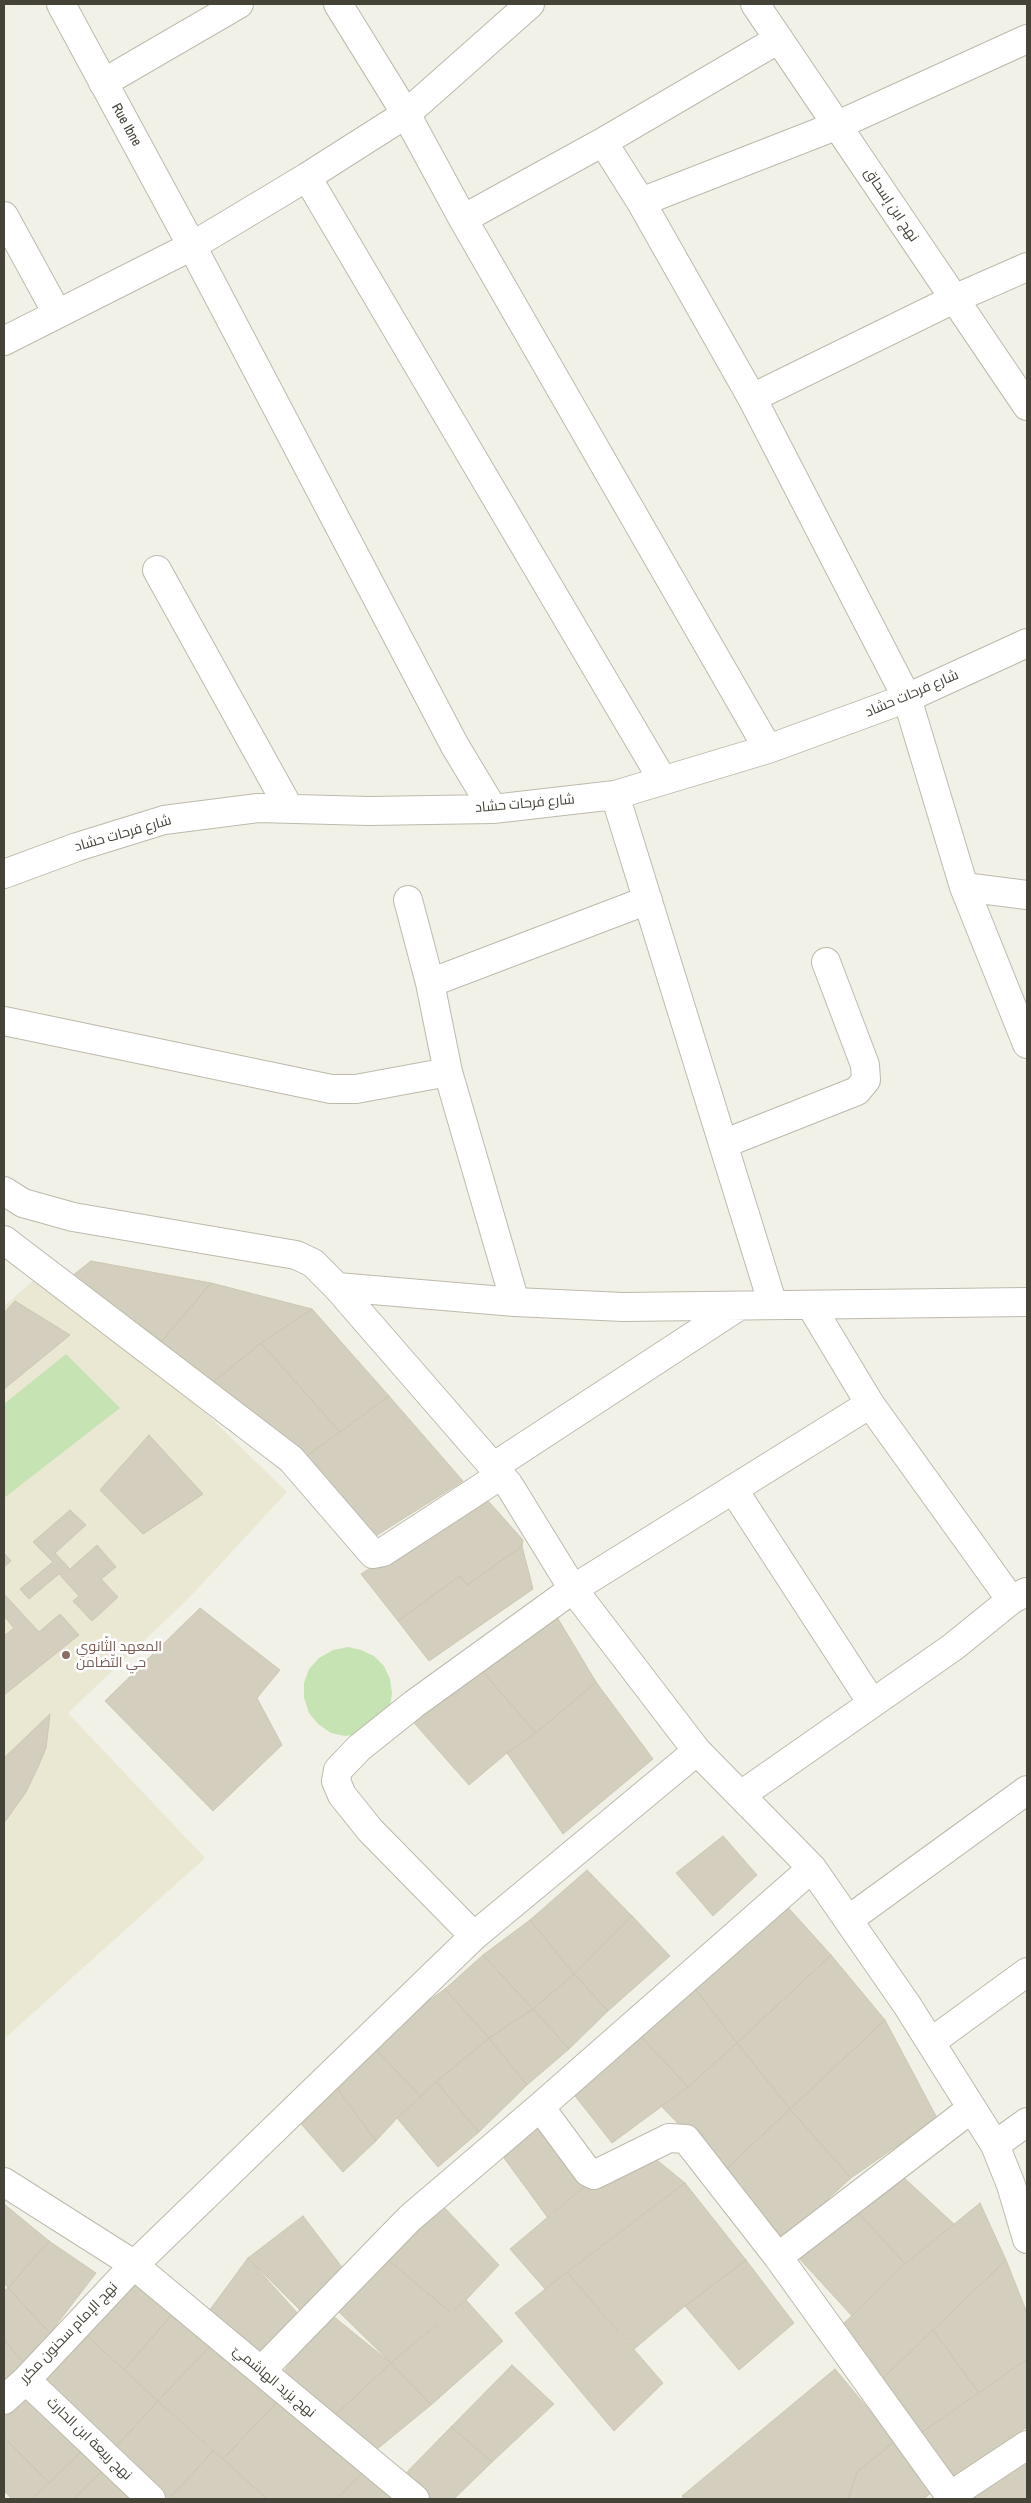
<!DOCTYPE html>
<html>
<head>
<meta charset="utf-8">
<style>
  body { margin:0 }
  #map { position:relative; width:1031px; height:2503px; overflow:hidden; background:#f2f1e8; font-family:"Archivo Narrow",sans-serif }
  canvas { display:block }
  .frame { position:absolute; inset:0; border:5px solid #454237; pointer-events:none }
</style>
</head>
<body>
<div id="map">
<canvas width="1031" height="2503"></canvas>
<div class="frame"></div>
</div>
<script>
const ctx = document.querySelector('canvas').getContext('2d');
ctx.lineJoin = 'round';
function fill(path, color) { ctx.fillStyle = color; ctx.fill(path, 'evenodd'); }
const shape = rows => new Path2D(rows.map(r => 'M' + r).join(''));
function stroke(path, color, width, dash) { ctx.strokeStyle = color; ctx.lineWidth = width; ctx.lineCap = dash ? 'butt' : 'round'; ctx.setLineDash(dash || []); ctx.stroke(path); }
function write(font, color, halo, rows, align = 'center') {
  ctx.font = font + ' "Archivo Narrow",Cairo,sans-serif'; ctx.lineWidth = 5; ctx.setLineDash([]); ctx.textBaseline = 'middle'; ctx.strokeStyle = halo; ctx.fillStyle = color; for (const [text, x, y, turn = 0] of rows) {
    ctx.save(); ctx.translate(x, y); ctx.rotate((+turn || 0) * Math.PI / 180); ctx.textAlign = isNaN(turn) ? turn : align; if (halo) ctx.strokeText(text, 0, 0); ctx.fillText(text, 0, 0); ctx.restore();
  }
}
const education = shape([
  [41,1274,156,1365,287,1492,189,1598,68,1713,205,1858,4,2039,4,1306]
]);
const green = shape([
  [66,1354,120,1408,4,1498,4,1404],
  [348,1647,361,1650,374,1656,384,1666,390,1679,392,1693,390,1707,359,1734,345,1736,331,1733,318,1724,309,1713,304,1698,304,1683,309,1669,319,1658,333,1650]
]);
const building = shape([
  [91,1261,211,1283,157,1347,72,1276,91,1261],
  [211,1283,312,1309,261,1343,206,1388,157,1347,211,1283],
  [15,1301,70,1335,4,1389,4,1313,15,1301],
  [312,1309,389,1396,340,1432,261,1343,312,1309],
  [261,1343,340,1432,300,1461,206,1388,261,1343],
  [389,1396,463,1481,366,1542,300,1461,389,1396],
  [149,1435,203,1494,143,1534,100,1490,149,1435],
  [482,1494,523,1540,522,1546,467,1585,460,1576,398,1621,361,1574,482,1494],
  [70,1510,86,1525,55,1553,70,1569,97,1545,116,1567,101,1579,118,1597,92,1621,73,1601,79,1596,59,1574,29,1599,20,1589,53,1562,33,1542,70,1510],
  [522,1546,533,1589,429,1661,398,1621,460,1576,467,1585,522,1546],
  [4,1553,11,1561,4,1567,4,1553],
  [4,1594,39,1632,60,1614,79,1635,4,1695,4,1636,14,1628,4,1616,4,1594],
  [200,1608,280,1670,257,1698,282,1745,213,1811,105,1701,200,1608],
  [554,1612,596,1682,536,1733,477,1665,554,1612],
  [477,1665,536,1733,507,1753,469,1785,408,1716,477,1665],
  [596,1682,653,1759,563,1834,507,1753,536,1733,596,1682],
  [50,1714,46,1748,38,1767,26,1792,4,1823,4,1758,50,1714],
  [723,1836,757,1875,713,1916,676,1873,723,1836],
  [587,1870,632,1916,574,1974,530,1920,587,1870],
  [784,1903,831,1955,737,2043,690,1982,784,1903],
  [632,1916,670,1956,608,2011,574,1974,632,1916],
  [530,1920,574,1974,533,2009,483,1955,530,1920],
  [483,1955,533,2009,489,2038,445,1989,483,1955],
  [831,1955,885,2020,790,2109,737,2043,831,1955],
  [574,1974,608,2011,569,2049,533,2009,574,1974],
  [690,1982,737,2043,688,2087,634,2029,690,1982],
  [445,1989,489,2038,436,2082,421,2097,370,2043,445,1989],
  [533,2009,569,2049,527,2085,489,2038,533,2009],
  [885,2020,937,2118,851,2178,790,2109,885,2020],
  [634,2029,688,2087,612,2143,568,2087,634,2029],
  [489,2038,527,2085,479,2132,436,2082,489,2038],
  [370,2043,421,2097,397,2118,376,2141,334,2084,370,2043],
  [737,2043,790,2109,724,2171,661,2106,688,2087,737,2043],
  [436,2082,479,2132,438,2167,397,2118,436,2082],
  [334,2084,376,2141,343,2172,296,2118,334,2084],
  [790,2109,851,2178,784,2239,724,2171,790,2109],
  [536,2123,587,2184,548,2218,504,2158,536,2123],
  [652,2156,685,2183,545,2289,510,2249,587,2184,652,2156],
  [901,2175,954,2224,905,2264,857,2211,901,2175],
  [685,2183,746,2260,685,2306,633,2350,567,2272,685,2183],
  [440,2203,499,2265,466,2300,450,2312,387,2259,440,2203],
  [980,2203,1006,2260,878,2383,838,2329,905,2264,980,2203],
  [4,2204,49,2241,8,2288,4,2282,4,2204],
  [857,2211,905,2264,852,2316,797,2256,857,2211],
  [303,2216,345,2271,301,2311,248,2258,303,2216],
  [49,2241,96,2273,50,2333,8,2288,49,2241],
  [248,2258,300,2316,261,2354,209,2311,248,2258],
  [387,2259,450,2312,391,2363,335,2308,387,2259],
  [746,2260,794,2323,739,2370,685,2306,746,2260],
  [1006,2260,1027,2313,1027,2359,979,2393,933,2330,1006,2260],
  [567,2272,663,2383,614,2431,515,2313,567,2272],
  [136,2278,174,2312,124,2370,84,2333,136,2278],
  [8,2288,50,2333,24,2363,4,2340,4,2291,8,2288],
  [466,2300,503,2341,431,2405,391,2363,466,2300],
  [174,2312,211,2345,158,2401,124,2370,174,2312],
  [333,2316,391,2363,333,2417,284,2371,312,2335,333,2316],
  [933,2330,979,2393,918,2435,878,2383,933,2330],
  [84,2333,158,2401,113,2450,39,2382,84,2333],
  [4,2340,24,2363,4,2380,4,2340],
  [211,2345,278,2401,223,2459,158,2401,211,2345],
  [1027,2359,1027,2427,953,2479,918,2435,1027,2359],
  [391,2363,431,2405,376,2450,333,2417,391,2363],
  [512,2365,554,2404,492,2462,451,2427,512,2365],
  [835,2369,895,2441,857,2472,848,2499,684,2499,682,2496,835,2369],
  [26,2386,86,2447,49,2483,4,2437,4,2408,26,2386],
  [158,2401,213,2451,169,2499,113,2450,158,2401],
  [278,2401,364,2471,337,2499,267,2499,223,2459,278,2401],
  [451,2427,492,2462,454,2499,426,2499,403,2476,451,2427],
  [4,2437,49,2483,32,2499,12,2499,4,2491,4,2437],
  [895,2441,934,2490,924,2499,848,2499,857,2472,895,2441],
  [86,2447,106,2467,73,2499,36,2499,34,2497,86,2447],
  [213,2451,223,2459,267,2499,169,2499,213,2451],
  [1027,2459,1027,2499,969,2499,1027,2459],
  [106,2467,138,2499,73,2499,106,2467],
  [364,2471,396,2499,337,2499,364,2471]
]);
const street = shape([
  [61,4,192,246,455,746,493,809],
  [338,4,406,114,463,219,768,749],
  [755,4,1027,406],
  [103,83,239,4],
  [603,142,641,202,752,398,907,698,964,887,1027,1044],
  [307,177,662,779],
  [641,202,838,125,1027,39],
  [4,216,57,313],
  [463,219,603,142,779,39],
  [4,341,192,246,307,177,406,114,530,4],
  [752,398,954,299,1027,267],
  [157,570,289,808],
  [615,795,773,1305],
  [4,874,77,847,164,820,258,808,369,811,493,809,615,795,768,749,861,715,907,698,1027,643],
  [964,887,1027,895],
  [408,900,430,983,448,1072,515,1302],
  [430,983,648,900],
  [4,1021,331,1089,356,1089,448,1072],
  [723,1144,857,1091,866,1080,865,1065,826,962],
  [4,1191,23,1203,73,1217,296,1255,313,1263,337,1287,515,1302,623,1307,1027,1302],
  [4,1240,291,1459,373,1554,383,1552,501,1475],
  [337,1287,509,1485,573,1589,697,1751,812,1868,907,2005,995,2145,1011,2185,1027,2239],
  [811,1306,870,1404,1011,1600],
  [493,1467,739,1306],
  [733,1489,872,1703],
  [741,1795,953,1647,1011,1600,1026,1592],
  [848,1920,1027,1790],
  [474,1936,697,1751],
  [931,2042,1027,1972],
  [540,2107,588,2172,594,2175,669,2138,686,2139,778,2257,972,2108],
  [995,2145,1027,2122],
  [4,2182,130,2262,415,2499],
  [778,2257,950,2496,1027,2445],
  [261,2371,410,2218,540,2107,812,1868],
  [26,2380,151,2499],
  [4,2400,26,2380,134,2265,474,1936,370,1830,342,1795,336,1781,338,1770,359,1748,414,1704,573,1589,870,1404]
]);
const markers = [
  [66,1655,5,"#8d6e63"]
];
const streetNames = [
  ["Rue Ibne",126,125,61],
  ["نهج ابن إسحاق",891,205,56],
  ["شارع فرحات حشاد",912,694,-23],
  ["شارع فرحات حشاد",525,804,-5],
  ["شارع فرحات حشاد",123,834,-16],
  ["نهج الإمام سحنون مكرر",69,2333,-46],
  ["نهج يزيد الهاشميّ",274,2382,40],
  ["نهج ربيعة ابن الحارث",89,2439,44]
];
const educationNames = [
  ["المعهد الثّانوي",76,1647],
  ["حي التّضامن",76,1663]
];
fill(education, '#eae7d3');
fill(green, '#c6e3b4');
fill(building, '#d3cebe');
stroke(building, '#cdc7b2', 1);
stroke(street, '#bdbaab', 30);
stroke(street, '#fff', 28);
for (const [x, y, r, color] of markers) { const dot = new Path2D(); dot.arc(x, y, r, 0, 2 * Math.PI); ctx.fillStyle = color; ctx.fill(dot); stroke(dot, '#fff', 2); }
write('14px', '#454237', '#fff', streetNames);
write('14px', '#785e54', '#fff', educationNames, 'left');
</script>
</body>
</html>
